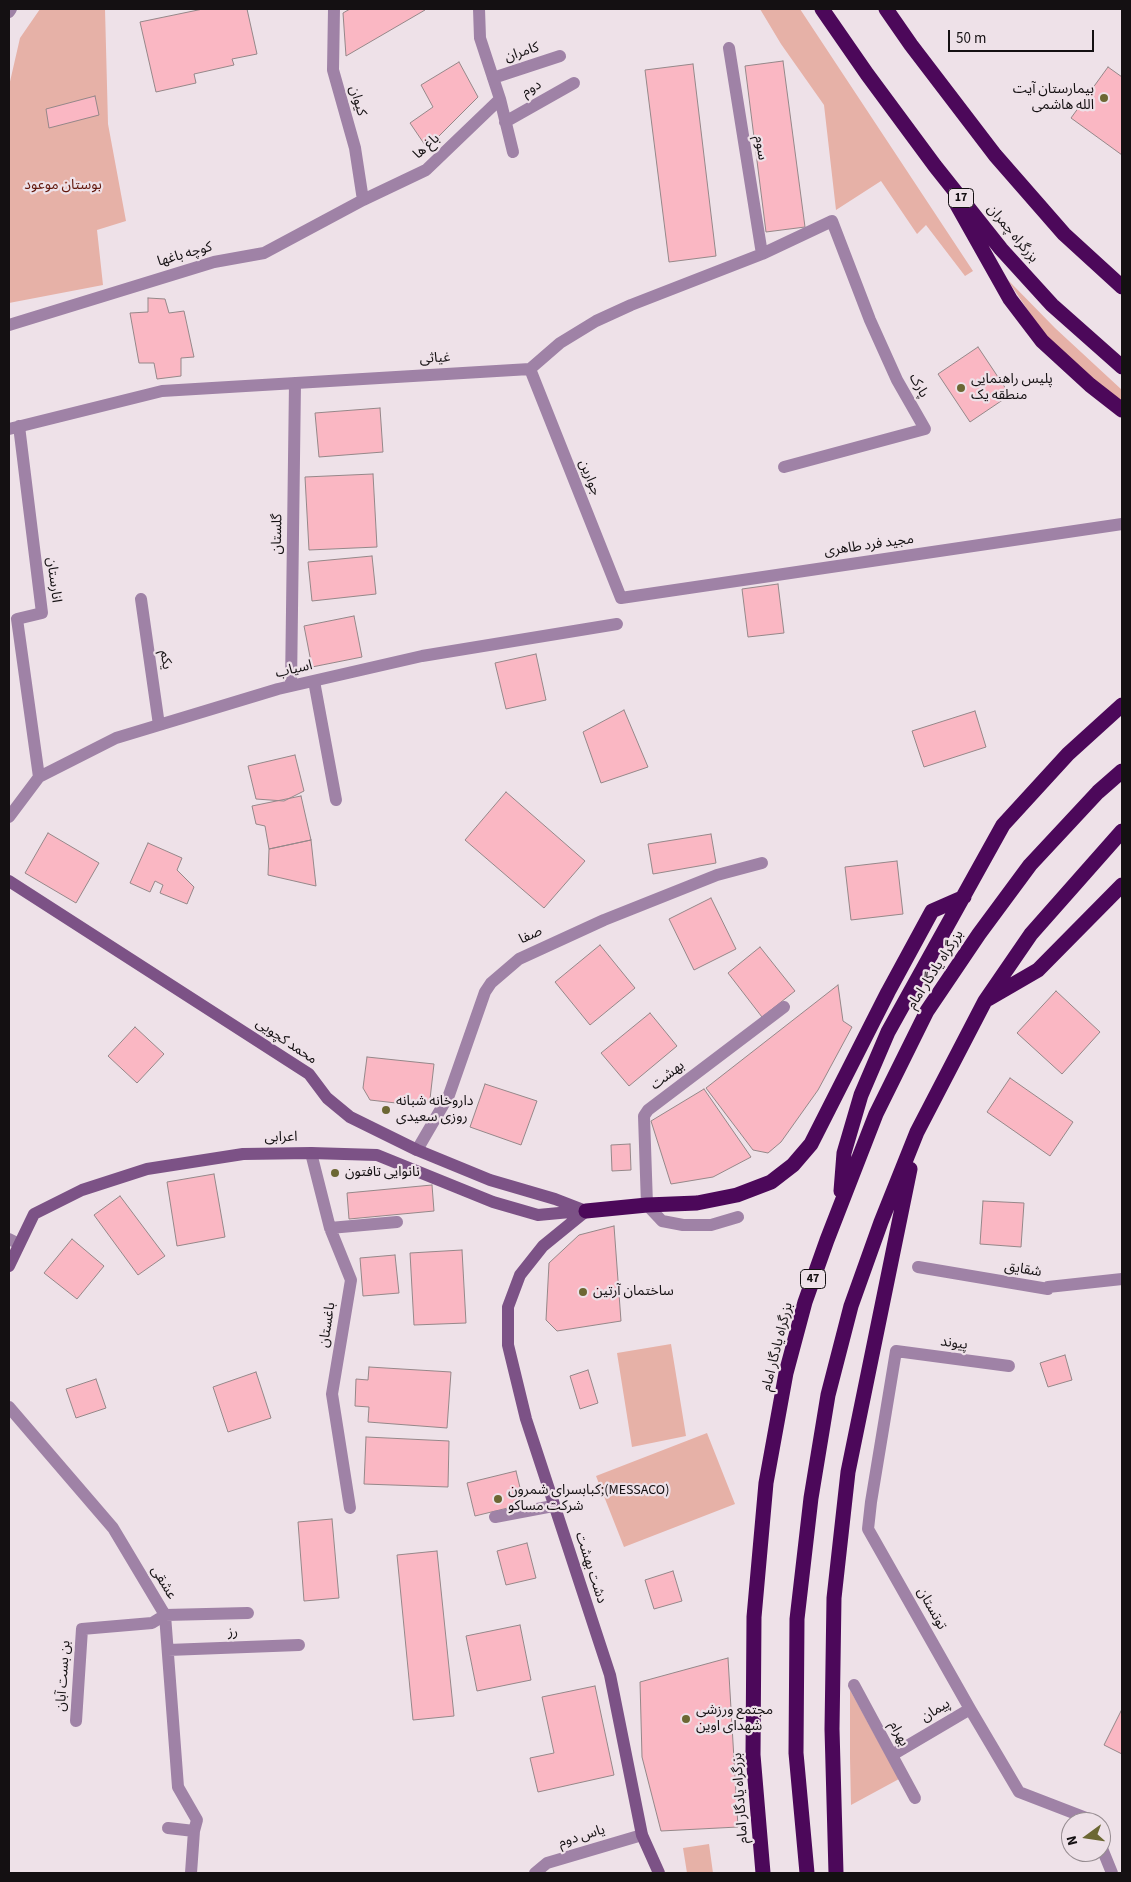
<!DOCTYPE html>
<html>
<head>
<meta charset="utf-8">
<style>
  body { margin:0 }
  #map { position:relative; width:1131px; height:1882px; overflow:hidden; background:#eee1e8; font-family:"Source Sans 3",sans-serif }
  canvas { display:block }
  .frame { position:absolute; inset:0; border:10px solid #141012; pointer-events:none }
  .north { position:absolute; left:1061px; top:1812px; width:50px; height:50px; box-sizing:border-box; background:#eee1e8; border:1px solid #978d92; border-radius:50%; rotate:256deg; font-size:14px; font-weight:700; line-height:20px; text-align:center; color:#141012 }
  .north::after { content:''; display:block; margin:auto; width:18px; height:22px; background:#6c6733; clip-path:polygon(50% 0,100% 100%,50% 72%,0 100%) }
  .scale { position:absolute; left:948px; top:30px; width:146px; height:22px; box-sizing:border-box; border:2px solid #141012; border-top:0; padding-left:6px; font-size:15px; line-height:18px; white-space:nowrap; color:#141012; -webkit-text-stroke:4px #eee1e8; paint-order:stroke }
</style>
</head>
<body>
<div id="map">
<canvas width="1131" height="1882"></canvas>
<div class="frame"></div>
<div class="north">N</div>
<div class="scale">50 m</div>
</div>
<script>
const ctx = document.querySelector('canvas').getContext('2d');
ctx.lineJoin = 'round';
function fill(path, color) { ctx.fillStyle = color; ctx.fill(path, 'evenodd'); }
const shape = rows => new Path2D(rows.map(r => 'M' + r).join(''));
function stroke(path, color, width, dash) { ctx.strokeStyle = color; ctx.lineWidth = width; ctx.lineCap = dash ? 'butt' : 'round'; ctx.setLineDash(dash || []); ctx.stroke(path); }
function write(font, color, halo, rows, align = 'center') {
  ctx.font = font + ' "Source Sans 3","Noto Sans Arabic",sans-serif'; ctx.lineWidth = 4.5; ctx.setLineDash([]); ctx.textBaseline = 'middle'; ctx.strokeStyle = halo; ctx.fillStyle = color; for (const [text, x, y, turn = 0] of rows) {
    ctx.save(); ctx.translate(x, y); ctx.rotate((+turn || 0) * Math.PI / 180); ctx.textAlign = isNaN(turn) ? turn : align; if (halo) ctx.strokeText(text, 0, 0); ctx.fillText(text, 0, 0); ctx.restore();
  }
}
const green = shape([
  [40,9,105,9,108,124,126,221,97,230,103,285,9,303,9,86,20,38],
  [760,9,800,9,973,271,965,276,926,225,917,234,881,181,836,210,824,105,781,44],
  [1007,279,1055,328,1122,390,1122,404,1045,336],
  [671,1344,686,1436,632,1447,617,1353],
  [707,1433,735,1504,624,1547,596,1476],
  [850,1690,899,1779,851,1805,850,1758],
  [709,1844,713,1873,687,1873,683,1848]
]);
const building = shape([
  [203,9,247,9,257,54,232,59,234,65,194,74,196,83,156,92,140,22,203,9],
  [350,9,425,9,425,10,346,56,343,13,350,9],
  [783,61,805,227,766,232,745,66,783,61],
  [459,62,478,97,427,148,410,123,433,107,421,85,459,62],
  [693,64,716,256,669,262,645,70,693,64],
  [1108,67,1122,77,1122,155,1071,118,1108,67],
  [95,96,99,115,49,128,46,109,95,96],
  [148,298,165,299,169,313,184,311,194,357,181,358,181,376,157,379,154,363,139,363,130,313,148,312,148,298],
  [978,347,1010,395,970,422,938,374,978,347],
  [380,408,383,452,319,457,315,413,380,408],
  [373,474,377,547,309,550,305,477,373,474],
  [372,556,376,594,312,601,308,562,372,556],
  [778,584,784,633,748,637,742,589,778,584],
  [354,616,362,657,312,667,304,626,354,616],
  [536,654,546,700,506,709,495,663,536,654],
  [624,710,648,767,601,783,583,732,624,710],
  [975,711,986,747,924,767,912,731,975,711],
  [295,755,304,791,284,801,256,799,248,766,295,755],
  [506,792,585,861,544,908,465,840,506,792],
  [301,796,311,840,269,849,265,826,256,824,252,806,301,796],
  [48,833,99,863,76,903,25,873,48,833],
  [711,834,716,863,653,874,648,844,711,834],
  [311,840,316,886,268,875,269,849,311,840],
  [148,843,182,858,177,870,194,887,187,904,160,893,163,885,155,881,150,892,130,883,148,843],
  [897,861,903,914,851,920,845,867,897,861],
  [711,898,736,949,694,970,669,919,711,898],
  [600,945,635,988,590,1025,555,982,600,945],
  [760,947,795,991,762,1017,728,973,760,947],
  [838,985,843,1021,852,1027,818,1090,781,1142,768,1153,753,1150,706,1088,838,985],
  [1056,991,1100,1032,1062,1074,1017,1033,1056,991],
  [650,1013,677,1046,629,1086,601,1053,650,1013],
  [135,1027,164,1054,137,1083,108,1056,135,1027],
  [367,1057,434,1064,430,1099,422,1106,370,1100,363,1088,367,1057],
  [1010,1078,1073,1122,1050,1156,987,1112,1010,1078],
  [485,1084,537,1101,521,1145,470,1127,485,1084],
  [704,1089,751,1157,713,1177,671,1184,651,1121,704,1089],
  [630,1144,631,1170,612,1171,611,1145,630,1144],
  [214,1174,225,1237,177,1246,167,1182,214,1174],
  [432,1185,434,1211,349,1219,347,1193,432,1185],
  [120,1196,165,1256,138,1275,94,1215,120,1196],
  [983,1201,1024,1203,1021,1247,980,1244,983,1201],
  [614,1226,621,1321,557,1331,546,1320,549,1263,579,1235,614,1226],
  [72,1239,104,1266,77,1299,44,1273,72,1239],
  [462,1250,466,1323,414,1325,410,1253,462,1250],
  [395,1255,399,1293,363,1296,360,1258,395,1255],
  [1065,1355,1072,1380,1048,1387,1040,1363,1065,1355],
  [369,1367,451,1372,447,1428,368,1422,369,1407,355,1406,356,1379,368,1380,369,1367],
  [588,1370,598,1403,580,1409,570,1376,588,1370],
  [256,1372,271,1418,228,1432,213,1387,256,1372],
  [96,1379,106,1408,76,1418,66,1389,96,1379],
  [366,1437,449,1441,448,1487,364,1484,366,1437],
  [516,1471,524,1504,475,1516,467,1483,516,1471],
  [332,1519,339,1598,304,1601,298,1522,332,1519],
  [527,1543,536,1578,506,1585,497,1551,527,1543],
  [437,1551,454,1716,413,1720,397,1555,437,1551],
  [673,1571,682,1601,654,1609,645,1580,673,1571],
  [520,1625,531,1680,477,1691,466,1636,520,1625],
  [728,1658,738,1827,661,1831,642,1757,640,1682,728,1658],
  [595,1686,614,1775,538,1792,530,1758,554,1753,542,1697,595,1686],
  [1122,1709,1122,1754,1104,1745,1122,1709]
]);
const street = shape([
  [334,9,333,70,355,148,363,200],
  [479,9,480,38,500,99,513,152],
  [9,12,11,9],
  [729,48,762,254],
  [493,78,560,56],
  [505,122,574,83],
  [9,325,214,262,264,253,363,200,426,170,500,99],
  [530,369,621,598,1122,524],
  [19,426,42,613,17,619,39,777],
  [9,429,162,391,530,369,560,343,596,321,631,305,762,254,832,221,870,320,897,380,925,429,784,467],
  [141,599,159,725],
  [314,681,336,800],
  [291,686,295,383],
  [9,817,39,777,116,738,278,689,422,656,617,624],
  [417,1150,449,1095,485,992,491,983,519,959,604,920,717,875,762,863],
  [311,1153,330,1228,351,1280,332,1394,350,1508],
  [738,1217,711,1225,683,1225,662,1221,647,1205,644,1116,648,1110,784,1007],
  [330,1228,397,1222],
  [9,1239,19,1244],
  [918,1267,1048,1289,1048,1287,1122,1279],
  [1009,1366,896,1351,871,1502,868,1529,970,1709,1019,1792,1089,1819,1091,1822],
  [9,1407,113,1528,165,1615,178,1787,197,1820,194,1831,191,1873],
  [495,1517,553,1506],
  [168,1650,299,1645],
  [854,1685,915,1798],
  [76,1721,82,1629,152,1623,165,1615,248,1613],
  [892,1755,970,1709],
  [168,1828,194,1831],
  [1101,1846,1112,1873],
  [535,1873,547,1863,642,1835]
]);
const secondary = shape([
  [9,881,309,1074,327,1098,350,1117,417,1150,490,1180,555,1199,586,1211],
  [586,1211,543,1246,520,1275,508,1307,508,1345,526,1419,610,1675,642,1835,659,1873],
  [9,1266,34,1214,82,1190,147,1169,243,1154,311,1153,377,1155,493,1202,538,1215,581,1211]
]);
const highway = shape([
  [822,9,867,74,935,166,1001,249,1052,305,1122,367],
  [886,9,911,45,995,155,1064,234,1122,287],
  [956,203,1010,299,1042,341,1090,385,1122,410],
  [988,999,1038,970,1122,885],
  [841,1191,844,1153,861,1095,888,1032,1003,825,1068,754,1122,705],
  [586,1211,647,1205,697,1203,737,1195,771,1182,793,1165,811,1144,888,992,932,911,964,897],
  [763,1873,753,1755,754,1617,766,1483,786,1373,805,1302,827,1240,876,1114,927,1011,979,934,1030,865,1098,792,1122,771],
  [807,1873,796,1753,797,1619,811,1498,828,1395,851,1306,881,1222,917,1132,985,1001,1031,934,1122,831],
  [836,1873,832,1729,834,1598,848,1472,910,1169]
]);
const markers = [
  [1104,98,5,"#6c6733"],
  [961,388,5,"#6c6733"],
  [386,1110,5,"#6c6733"],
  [335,1173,5,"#6c6733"],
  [583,1292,5,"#6c6733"],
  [498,1499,5,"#6c6733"],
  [686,1719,5,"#6c6733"]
];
const shields = [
  [961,198,25],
  [813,1279,25]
];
const shieldNames = [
  ["17",961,198],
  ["47",813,1279]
];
const streetNames = [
  ["کامران",522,53,-18],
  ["دوم",532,89,-29],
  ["کیوان",357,101,74],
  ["باغ ها",427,147,-42],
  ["سوم",760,148,81],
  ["بزرگراه چمران",1012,234,50],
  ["کوچه باغها",185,255,-16],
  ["غیاثی",435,359,-3],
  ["پارک",918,386,61],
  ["جوارین",589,478,68],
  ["گلستان",278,534,-89],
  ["مجید فرد طاهری",869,546,-8],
  ["انارستان",53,580,83],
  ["یکم",165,660,82],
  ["اسیاب",294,670,-13],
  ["صفا",531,936,-25],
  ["بزرگراه یادگار امام",936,970,-57],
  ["محمد کچویی",286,1042,34],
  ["بهشت",668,1076,-37],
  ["اعرابی",281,1138,-1],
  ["شقایق",1023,1270,10],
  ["باغستان",328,1325,-81],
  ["پیوند",954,1344,8],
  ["بزرگراه یادگار امام",778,1347,-76],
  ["دشت بهشت",590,1568,72],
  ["عشقی",163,1583,59],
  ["توتستان",931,1609,61],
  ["رز",233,1633,-2],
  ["بن بست آبان",64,1676,-86],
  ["پیمان",936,1711,-31],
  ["بهرام",898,1734,62],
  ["بزرگراه یادگار امام",741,1798,-94],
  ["یاس دوم",582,1837,-17]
];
const poiNames = [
  ["بیمارستان آیت",1094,90,"right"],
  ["الله هاشمی",1094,106,"right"],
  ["پلیس راهنمایی",971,380],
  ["منطقه یک",971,396],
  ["داروخانه شبانه",396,1102],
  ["روزی سعیدی",396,1118],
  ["نانوایی تافتون",345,1173],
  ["ساختمان آرتین",593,1292],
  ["کبابسرای شمرون;(MESSACO)",508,1491],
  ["شرکت مساکو",508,1507],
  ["مجتمع ورزشی",696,1711],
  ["شهدای اوین",696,1727]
];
const parkNames = [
  ["بوستان موعود",63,186]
];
fill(green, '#e6b1a7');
fill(building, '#fab7c3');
stroke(building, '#958789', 1);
stroke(street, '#9f82a6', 12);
stroke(secondary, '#7c5286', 12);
stroke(highway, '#4c085a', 15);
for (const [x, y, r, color] of markers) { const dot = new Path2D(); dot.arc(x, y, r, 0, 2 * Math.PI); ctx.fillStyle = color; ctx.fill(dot); stroke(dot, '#eee1e8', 2); }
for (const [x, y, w] of shields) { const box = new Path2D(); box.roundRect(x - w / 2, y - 9.5, w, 19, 4); ctx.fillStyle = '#eee1e8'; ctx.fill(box); stroke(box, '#141012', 1); }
write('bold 12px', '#141012', null, shieldNames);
write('14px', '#141012', '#eee1e8', streetNames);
write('14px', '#141012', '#eee1e8', poiNames, 'left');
write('14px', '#61170c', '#eee1e8', parkNames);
</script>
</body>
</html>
